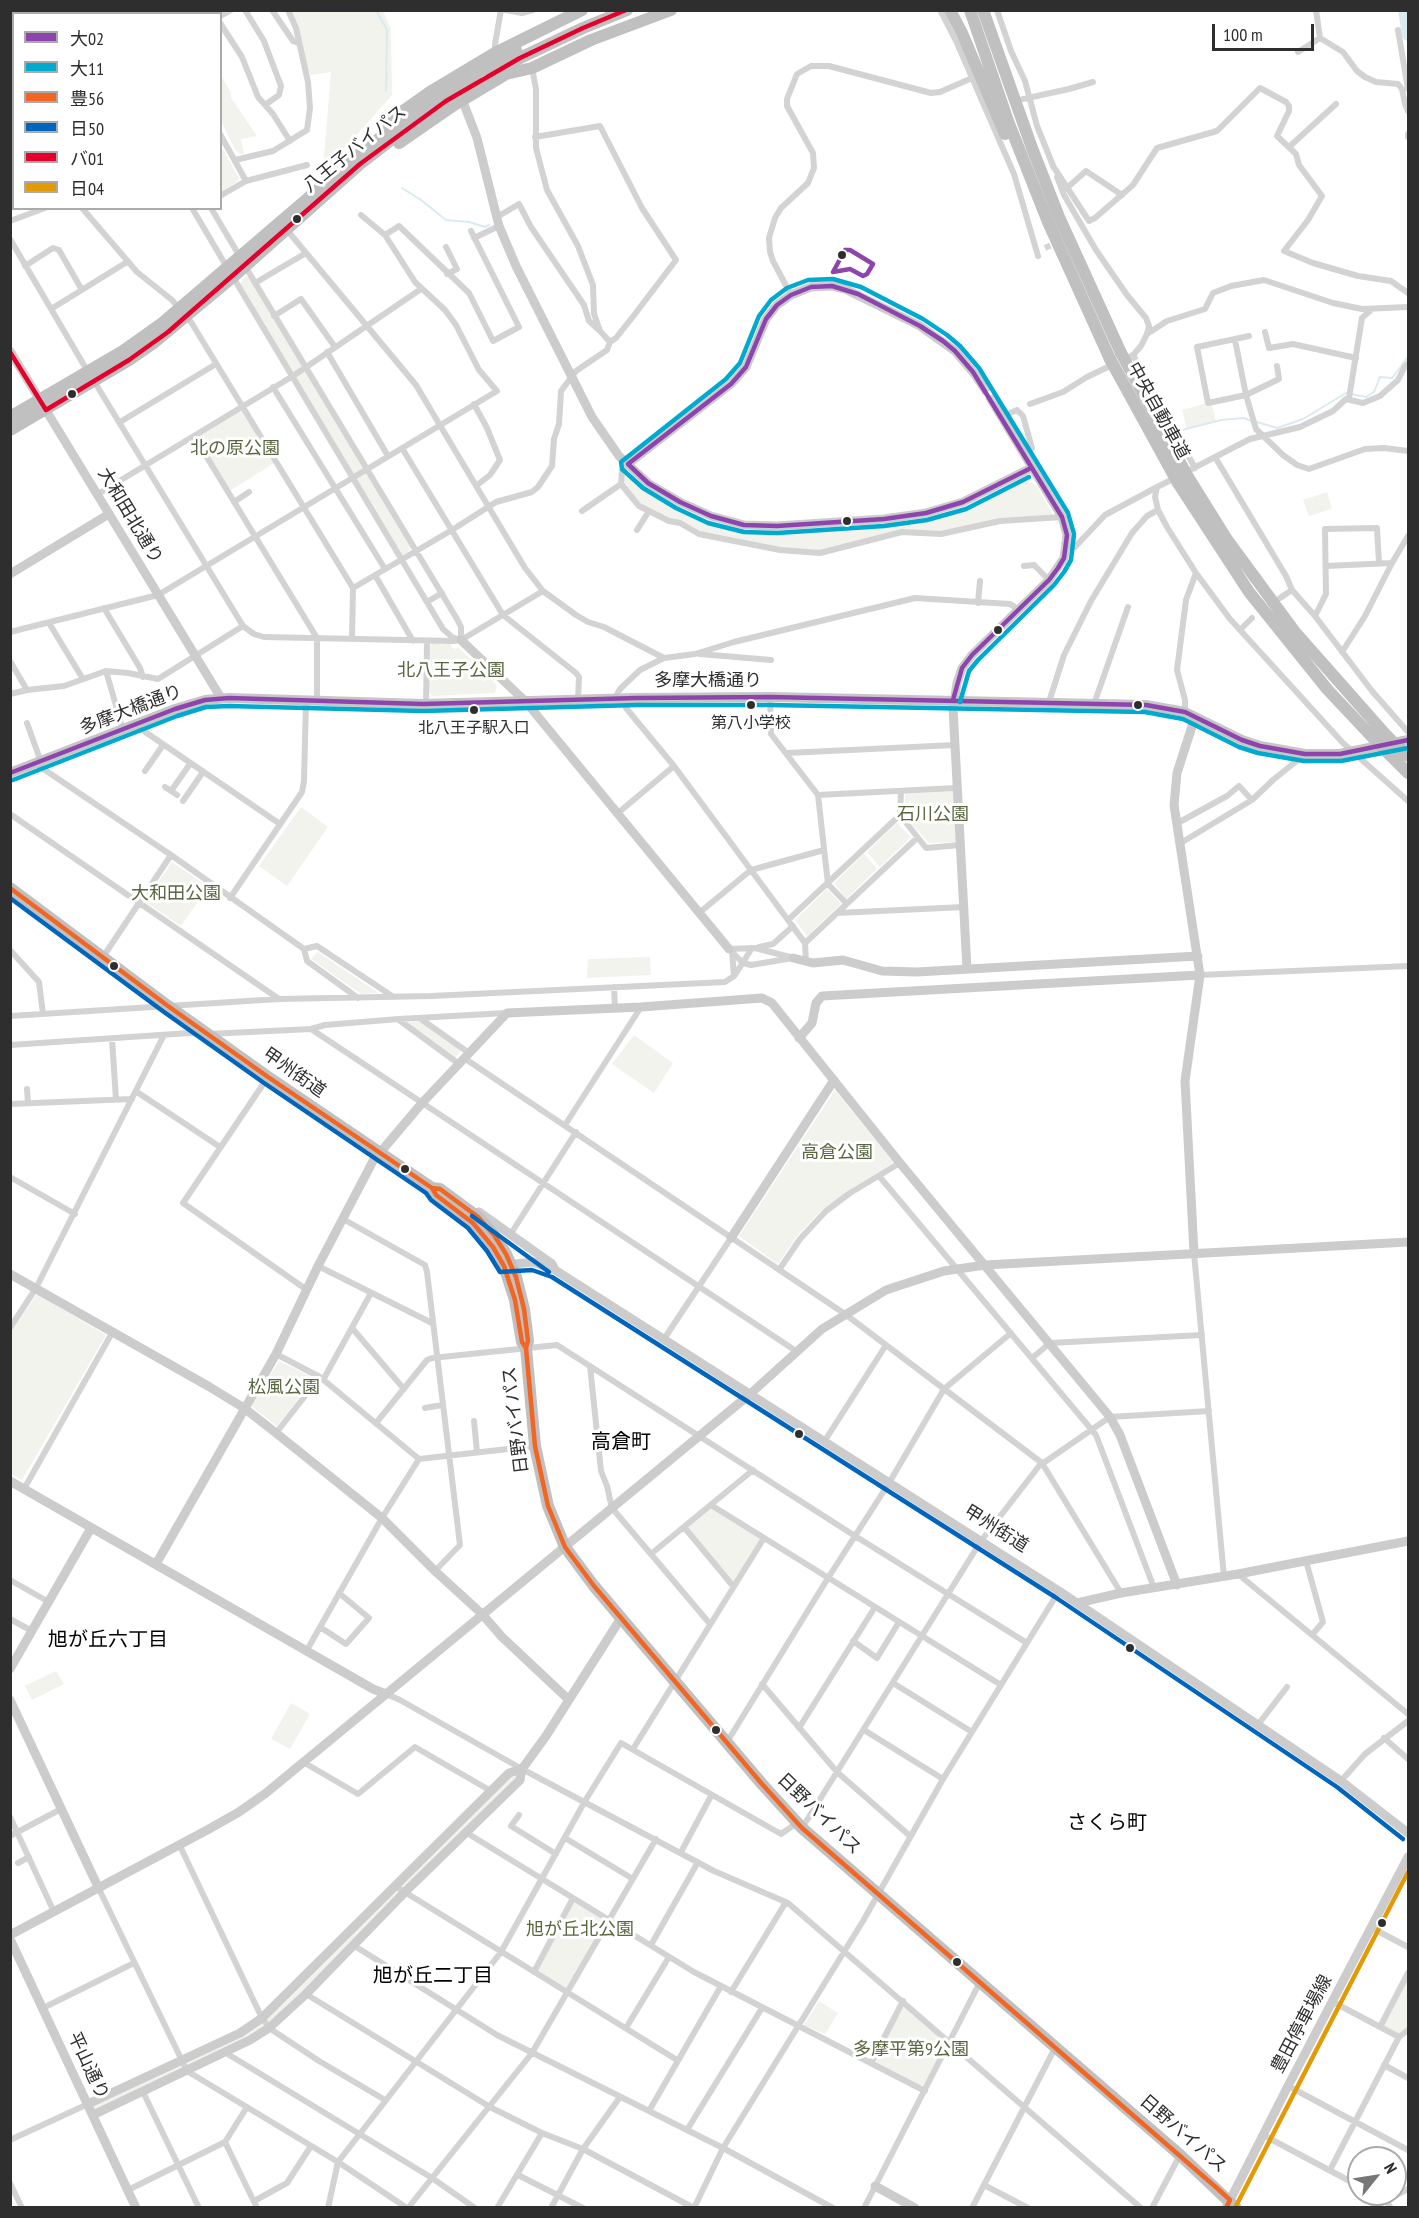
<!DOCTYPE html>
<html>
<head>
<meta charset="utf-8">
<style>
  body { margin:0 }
  #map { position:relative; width:1419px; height:2218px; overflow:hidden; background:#fff; font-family:"PT Sans Narrow","Noto Sans JP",sans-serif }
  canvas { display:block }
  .frame { position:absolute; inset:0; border:12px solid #2e2e2e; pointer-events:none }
  .legend { position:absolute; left:12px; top:12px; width:210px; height:198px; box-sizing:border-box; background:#fff; border:2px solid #ababab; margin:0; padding:8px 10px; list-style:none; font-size:18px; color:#2e2e2e }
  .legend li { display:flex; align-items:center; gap:12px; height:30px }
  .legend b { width:30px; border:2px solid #ababab }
  .north { position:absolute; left:1347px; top:2146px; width:60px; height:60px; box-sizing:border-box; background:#fff; border:2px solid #ababab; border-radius:50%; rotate:60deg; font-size:16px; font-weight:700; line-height:24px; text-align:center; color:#2e2e2e }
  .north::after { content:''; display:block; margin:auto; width:21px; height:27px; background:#777; clip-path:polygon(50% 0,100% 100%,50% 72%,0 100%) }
  .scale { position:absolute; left:1212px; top:24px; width:102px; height:27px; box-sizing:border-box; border:3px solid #2e2e2e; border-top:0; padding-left:8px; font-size:18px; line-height:21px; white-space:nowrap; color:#2e2e2e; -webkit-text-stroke:4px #fff; paint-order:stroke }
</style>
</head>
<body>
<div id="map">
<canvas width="1419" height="2218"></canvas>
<div class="frame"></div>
<ul class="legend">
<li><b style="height:8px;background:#8e44ad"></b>大02</li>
<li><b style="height:8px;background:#00a9ce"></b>大11</li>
<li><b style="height:8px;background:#f26522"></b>豊56</li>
<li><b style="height:8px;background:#0065bd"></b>日50</li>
<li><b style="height:8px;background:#e4002b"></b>バ01</li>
<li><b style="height:8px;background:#e39a05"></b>日04</li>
</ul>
<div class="north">N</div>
<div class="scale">100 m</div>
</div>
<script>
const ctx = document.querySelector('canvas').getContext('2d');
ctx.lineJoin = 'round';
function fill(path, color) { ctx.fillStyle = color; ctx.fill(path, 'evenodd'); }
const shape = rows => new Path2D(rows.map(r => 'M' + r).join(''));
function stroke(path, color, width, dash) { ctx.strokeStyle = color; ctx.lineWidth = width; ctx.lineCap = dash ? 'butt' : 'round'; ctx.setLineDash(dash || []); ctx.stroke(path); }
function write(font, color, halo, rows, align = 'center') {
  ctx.font = font + ' "PT Sans Narrow","Noto Sans JP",sans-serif'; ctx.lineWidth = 6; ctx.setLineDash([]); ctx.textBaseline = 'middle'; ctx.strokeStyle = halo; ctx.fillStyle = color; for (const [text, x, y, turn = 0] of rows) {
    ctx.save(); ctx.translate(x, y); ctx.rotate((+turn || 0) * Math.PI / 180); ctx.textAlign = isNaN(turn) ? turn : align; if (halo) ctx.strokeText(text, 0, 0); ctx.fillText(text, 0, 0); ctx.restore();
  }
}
const green = shape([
  [289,11,383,11,391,29,392,95,362,129,323,169,331,72,310,75],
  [221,75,231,93,231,98,257,136,241,139,244,154,240,154,236,151,221,121],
  [220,144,239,178,237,182,221,192],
  [246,276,249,277,411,548,405,555,400,554,240,284],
  [1211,402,1216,421,1187,429,1182,410],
  [242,406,276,462,228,492,194,436],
  [622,471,648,493,676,509,711,524,744,532,820,532,886,525,934,517,962,509,1024,480,1033,483,1037,487,1055,518,1000,521,941,534,902,532,820,553,715,538,639,506,620,480],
  [1327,492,1332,509,1309,516,1303,500],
  [432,644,451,644,451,647,456,649,458,647,497,685,495,693,432,696,429,692,430,647],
  [954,791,956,842,929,843,906,818,905,794],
  [301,807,328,827,287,886,259,866],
  [897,823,911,837,880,867,867,852],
  [864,854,877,869,846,899,834,883],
  [172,862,208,887,181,926,145,902],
  [827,889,841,904,807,936,795,920],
  [318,952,379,993,361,994,311,959],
  [650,957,651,975,587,978,588,959],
  [421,1021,461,1050,455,1059,405,1023],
  [634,1035,673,1063,654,1093,612,1064],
  [835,1090,894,1163,849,1190,822,1210,797,1236,778,1264,739,1236],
  [37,1294,106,1335,22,1480,11,1474,10,1334],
  [279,1361,315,1378,277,1426,251,1406],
  [711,1505,764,1538,733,1586,684,1527],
  [56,1671,64,1684,32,1700,25,1686],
  [291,1703,310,1714,290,1749,271,1739],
  [522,1769,520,1781,269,2028,93,2115,88,2104,240,2033,509,1773],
  [573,1898,609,1920,567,1992,534,1972],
  [1408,1973,1408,2030,1399,2037,1380,2027],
  [819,2001,838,2013,825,2034,804,2025],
  [903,2008,906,2008,944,2041,945,2045,924,2085,920,2086,877,2063,875,2059]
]);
const stream = shape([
  [376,10,387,30,386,91],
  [402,188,421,200,446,220,469,222,485,227,489,225],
  [1257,422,1277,428,1303,419,1346,393,1366,397,1374,392,1380,377,1392,378,1408,357],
  [1178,431,1221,420,1244,418,1251,421]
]);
const river = shape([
  [1404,10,1408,35]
]);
const streetTunnel = shape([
  [1045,248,1058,242]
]);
const secondaryTunnel = shape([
  [982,385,995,406]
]);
const street = shape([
  [38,10,40,14],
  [77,10,78,14],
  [126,10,128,14],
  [146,10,148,14],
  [245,10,264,41,281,86,279,95,265,105],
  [272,10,293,41,298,43],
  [505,10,522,13,533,10],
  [940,10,957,43,1014,174,1038,256],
  [997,10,1011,51,1025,81,1037,126,1054,168],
  [1316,10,1320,38,1343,52,1357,71,1365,77,1376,82,1398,84,1402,89,1405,104,1408,111],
  [86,14,91,10],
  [168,14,174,10],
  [220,16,231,10],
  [220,23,242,57,258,97,273,114,290,141],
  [10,28,14,33],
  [1398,30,1408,89],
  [1298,52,1320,38],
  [495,54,495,44,501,10],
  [10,59,14,57],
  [532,68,536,89,536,148,547,190,578,246,593,285,594,314,600,331,610,342],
  [1023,99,1069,89,1093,82],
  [10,130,14,132],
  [220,134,246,181],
  [1408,134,1408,137],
  [1289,147,1336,104],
  [235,160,273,151,307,130,310,108,308,82,296,28,288,10],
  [1053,166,1089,221,1095,218,1133,185,1157,148,1217,131,1260,88,1286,102,1289,106,1289,111,1277,136,1296,154,1299,165,1322,196,1308,220,1284,251,1313,263,1358,276,1391,281,1408,293],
  [14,167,12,167,14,172],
  [1057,177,1064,195,1096,250,1127,295,1146,318,1149,326,1147,334,1141,346,1133,355,1123,360],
  [1068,187,1086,171,1122,195],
  [220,196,246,181,307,165],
  [82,208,137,272,172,300,191,322,353,588,352,639],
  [192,208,228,269],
  [211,208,240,257],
  [497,217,519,204,531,227,584,305,589,321,600,331],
  [10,221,45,208],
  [287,230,416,385,525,568,543,591,576,615,588,622,604,627,664,658],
  [385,235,399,226,469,293,493,341,519,327,471,231],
  [474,238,499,226],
  [10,239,88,372],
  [446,247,457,269,447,274],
  [25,266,53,248,59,250,82,290],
  [245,266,457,619,461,627,461,640],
  [233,277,443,629,452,637,461,640],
  [255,283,306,253],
  [791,295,773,261,770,252,769,238,775,218,781,208,808,183,814,168,813,153,787,106,787,99,797,74,811,66,829,66,931,93,940,92,972,78],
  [51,309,127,262],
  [274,316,301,299,335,347],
  [1265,332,1269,348,1293,344,1356,358],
  [1147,334,1167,321,1205,309,1213,293,1231,286,1264,280,1333,303,1362,309,1408,307],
  [1249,336,1197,347,1208,403,1246,395,1279,379,1277,366],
  [1235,340,1246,395,1256,429,1283,455,1297,465,1309,469,1365,449,1384,448,1408,451],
  [327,352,388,456],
  [1133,355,1195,468],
  [94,381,243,626,254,634,264,637,453,641,461,640,543,591],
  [273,387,385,569],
  [1349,398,1362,318,1371,310],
  [474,404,487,428,500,460,490,475,476,486],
  [1030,404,1063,392,1087,377,1114,364],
  [1001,417,1017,410,1023,416,1032,448],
  [120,422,216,364],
  [194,436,317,638,317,702],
  [402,448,503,615,576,673,579,677,578,700],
  [1215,457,1286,576,1292,590,1315,616,1372,691,1408,732],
  [628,464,622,471,621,484,639,506,669,521,680,523,699,534,780,550,820,553,902,532,941,534,1000,521,1062,517],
  [1186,472,1250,439,1300,427,1333,411,1346,399,1363,403,1380,396,1398,380,1405,366,1408,364],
  [1177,477,1157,487,1155,497,1158,510,1167,527,1196,573,1230,619,1343,743,1408,801],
  [98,494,293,376,421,289],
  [234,502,249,492],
  [582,511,621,484],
  [637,530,649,511],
  [1065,545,1075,547,1105,515,1157,487],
  [1024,566,1034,565,1049,580],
  [1326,566,1392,563],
  [375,575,413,641],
  [353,588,452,530,496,502,532,492,538,487,552,466,554,439,559,424,561,391,576,371,607,350,610,342,616,338,635,314,676,260,642,208,600,126,535,137],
  [1280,598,1292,590],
  [427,602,442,593],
  [978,603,980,581],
  [104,608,140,668,143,677],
  [1315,616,1326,594,1325,529,1377,528,1379,563],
  [49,623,83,679],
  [1241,629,1252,618],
  [10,632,158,595,497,391,479,370,456,325,445,310,415,282,385,235,361,215],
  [1342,652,1365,616,1392,563,1408,536],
  [700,654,771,660],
  [10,661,27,690],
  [106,671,123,730],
  [10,694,27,690,64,686,106,671,128,673,158,679,243,626],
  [770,697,771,734,818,795,828,884,846,903],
  [615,698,620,689,640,670,664,658,695,654,734,642,915,598,1010,604,1019,610],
  [622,698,626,708,674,766,805,943,806,961],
  [1049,702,1064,655,1091,601,1132,533,1147,516,1158,510],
  [426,704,427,641],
  [1094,704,1128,607],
  [1185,712,1185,700,1177,670,1186,600,1196,573],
  [27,723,41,762],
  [135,725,280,824],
  [787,753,955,745],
  [36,764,171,855,304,949,307,961,358,998],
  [145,771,163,745],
  [165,787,177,795],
  [171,791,190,764],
  [901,791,900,815,926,848,960,845],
  [818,795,956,788],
  [183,801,203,772],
  [618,813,674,766],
  [10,814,279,999],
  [1176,824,1227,796,1239,786,1252,800],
  [1179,844,1252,800,1273,780,1304,755],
  [230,898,302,792,304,781,306,701],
  [699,913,751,870,824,850],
  [837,913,964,907],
  [788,920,900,815],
  [805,943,917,838],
  [759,947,773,944,793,926],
  [304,949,317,946,392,996],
  [729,949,755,948,790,957],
  [10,950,39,982,43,1014],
  [733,953,743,963,751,965,793,958],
  [103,957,171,855],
  [735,975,752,948],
  [1200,975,1408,966],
  [614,987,615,1008],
  [10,1016,279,999,431,996,725,982,734,976,732,951],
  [421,1019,469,1053],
  [399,1020,459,1064],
  [311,1029,796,1351],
  [112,1039,116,1099],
  [10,1045,190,1033,208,1034,311,1029,325,1025,399,1019,506,1013],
  [464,1058,845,1314,1042,1463,1121,1593],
  [268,1077,183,1203,307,1290],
  [27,1089,28,1103],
  [137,1092,220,1147],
  [10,1104,132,1099],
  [565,1125,641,1007],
  [879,1176,1096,1435,1154,1588],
  [10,1177,75,1214],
  [343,1219,425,1265,427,1272,460,1545,435,1571],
  [510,1235,576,1132],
  [1194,1253,1224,1577],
  [318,1266,432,1323],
  [779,1270,800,1239,826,1211,850,1193,900,1163],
  [10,1328,36,1288,164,1035],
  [352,1328,404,1389],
  [664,1339,731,1238],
  [276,1354,320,1377,419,1459],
  [1032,1358,1050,1343,1202,1335],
  [590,1366,601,1471,607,1486,612,1508,710,1624],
  [323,1380,371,1293],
  [425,1408,442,1405],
  [474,1421,477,1452],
  [376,1423,427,1360,432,1358,557,1345,855,1536,1027,1643],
  [276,1433,320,1377],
  [824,1442,886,1345],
  [419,1459,535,1446],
  [24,1489,112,1333],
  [711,1505,1001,1685],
  [684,1527,733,1586],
  [651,1554,753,1470],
  [1306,1561,1323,1622,1312,1635],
  [1238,1574,1408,1714],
  [10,1580,49,1602],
  [10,1619,32,1631],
  [320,1627,346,1644,369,1618,339,1593],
  [853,1641,877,1658,899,1622],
  [307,1650,382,1518,419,1459],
  [893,1683,972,1732],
  [762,1684,837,1772,910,1836],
  [386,1694,400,1700,522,1769,714,1871,788,1903,1141,2208],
  [1257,1726,1287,1687],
  [799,1728,875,1607],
  [864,1730,943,1779],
  [1384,1738,1408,1759],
  [727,1742,828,1578,889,1483,944,1389,1011,1333],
  [633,1749,764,1538],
  [303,1762,358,1794,415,1747,491,1791],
  [1341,1781,1365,1754,1408,1721],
  [519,1815,511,1826,556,1854],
  [10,1817,54,1912],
  [802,1828,981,1541,1039,1466,1110,1417,1209,1411],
  [467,1833,694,1972,925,2091],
  [10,1836,61,1809],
  [565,1838,633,1879],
  [180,1846,260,2014,269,2028,319,2061,385,2100],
  [681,1852,711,1796],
  [18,1863,29,1857],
  [395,1886,677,2060],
  [99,1889,187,2071,338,2162,407,2208],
  [1372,1928,1408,1947],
  [353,1945,497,2035,723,2148,833,2208],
  [651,1945,698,1862],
  [534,1972,573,1898],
  [731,1992,786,1902],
  [306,1994,490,2107,542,2133,583,2149,694,2208],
  [1333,2002,1399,2037],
  [43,2008,134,1963],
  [1380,2027,1408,1973],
  [626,2028,669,1957],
  [226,2053,432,2178,475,2208],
  [871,2063,903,2001],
  [1384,2065,1408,2078],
  [1288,2086,1408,2150],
  [143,2092,199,2208],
  [649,2111,721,1986],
  [687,2130,762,2008],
  [1263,2135,1359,2186],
  [10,2140,88,2104],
  [225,2142,257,2208],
  [1330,2170,1399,2037,1408,2030],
  [518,2175,583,2208],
  [10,2183,22,2208],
  [984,2185,1028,2208],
  [128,2190,225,2142,247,2107],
  [1376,2194,1386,2201,1391,2208],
  [254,2201,287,2183,311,2146],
  [328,2208,338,2162,501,1952,585,1801,621,1743,781,1834,797,1823],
  [408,2208,532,2053,656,1839],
  [497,2208,542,2133],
  [551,2208,583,2149,620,2097],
  [694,2208,723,2148,863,1921,943,1779,1059,1591],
  [864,2208,980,1982],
  [972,2208,1055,2048],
  [1152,2208,1180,2155],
  [1372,2208,1408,2189]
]);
const secondary = shape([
  [460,94,477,138,499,226,516,266,592,417,619,456,648,483,680,502,711,516,744,525,777,526,884,519,926,513,963,502,1031,468],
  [10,108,14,107],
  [10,351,221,698],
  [628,464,731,384,746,367,766,319,777,305,791,295,811,287,832,286,845,289,920,326,955,351,973,372,982,385],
  [10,574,109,514],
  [461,640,526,702,729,949],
  [793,958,813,963,843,960,882,971,917,972,1198,956],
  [967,969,953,708,957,683,962,668,972,655,1049,580,1064,558,1067,535,1062,517,995,406],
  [799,1038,812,1023,816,1003,822,996,1200,975],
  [479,1212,552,1264,555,1270],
  [731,1238,834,1080],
  [1194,1253,1185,1081,1200,975,1174,805,1177,773,1195,717],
  [506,1265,533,1262,555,1270,1059,1591,1341,1781,1408,1833],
  [10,1274,208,1386,244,1408,276,1433,382,1518,435,1571,482,1614,502,1637,568,1699],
  [10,1481,373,1689,386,1694],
  [156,1564,276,1354,318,1266,373,1161,422,1103,507,1013,641,1007,762,998,772,1003,900,1163,1110,1417,1120,1435,1177,1585],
  [1077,1603,1121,1593,1238,1574,1408,1541],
  [10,1669,91,1528],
  [10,1700,99,1889],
  [10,1935,209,1829,239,1812,266,1793,749,1395,822,1329,886,1290,944,1271,985,1265,1408,1242],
  [10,1939,136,2208],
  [88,2104,240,2033,262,2018,509,1773,522,1769],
  [93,2115,250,2040,269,2028,306,1994,405,1892,520,1780,522,1769,546,1736,621,1618],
  [875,2186,915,2208],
  [1226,2208,1288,2086,1408,1857]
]);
const primary = shape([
  [10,773,175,709,205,700,229,698,423,704,637,698,770,697,1146,705,1185,712,1242,740,1260,746,1305,754,1340,754,1408,740]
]);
const highway = shape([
  [950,10,962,33,1005,134],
  [970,10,1008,121,1048,222,1110,359],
  [983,10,1032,148,1059,217,1121,353],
  [520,58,583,28,627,10],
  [385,124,430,92,495,53,582,10],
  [399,143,454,105,506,74,532,68,591,40,671,10],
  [10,417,123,351,161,324,363,151,399,123],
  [10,430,129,360,155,342,233,277,360,164,404,130],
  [1188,477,1226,538,1295,632,1386,735],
  [1178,483,1249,592,1327,689,1374,739],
  [1400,749,1408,756],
  [1389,754,1408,773],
  [10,888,168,1006,268,1077,432,1188,436,1195,473,1223,493,1247,504,1266,515,1300,522,1342,526,1348,528,1341,524,1309,516,1277,506,1254,494,1235,478,1217,440,1189,432,1188],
  [526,1348,535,1446,548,1506,565,1547,594,1586,762,1784,802,1828,1180,2155,1236,2208]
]);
const highwayBridge = shape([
  [492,74,520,58],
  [399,123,441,94,516,50],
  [404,130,477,82],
  [1121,353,1188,477],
  [1110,359,1178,483],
  [1386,735,1400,749],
  [1374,739,1389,754]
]);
const bus1 = shape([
  [845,250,850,250,873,264,867,274,863,276,850,269,833,272,845,250],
  [953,700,962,668,972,655,1049,580,1058,568,1064,558,1067,535,1062,517,973,372,955,351,943,341,920,326,858,294,832,286,811,287,791,295,777,305,766,319,746,367,731,384,628,464,648,483,680,502,711,516,744,525,777,526,884,519,926,513,963,502,1031,468],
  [10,773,175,709,205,700,229,698,423,704,637,698,770,697,1146,705,1185,712,1242,740,1260,746,1305,754,1340,754,1408,740]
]);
const bus2 = shape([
  [960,702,969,671,978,660,1054,585,1064,572,1071,560,1074,534,1068,513,979,368,960,346,947,335,923,319,861,287,833,279,808,280,787,288,771,300,759,316,740,363,726,379,621,462,622,469,643,488,676,508,708,523,744,532,777,533,884,526,927,520,966,509,1029,477],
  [13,780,177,716,206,707,229,706,423,711,637,705,770,705,1145,712,1183,719,1239,747,1258,753,1304,761,1341,761,1408,748]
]);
const bus3 = shape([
  [10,888,168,1006,268,1077,432,1188],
  [432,1188,440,1189,478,1217,494,1235,506,1254,516,1277,524,1309,528,1341,526,1348,522,1342,515,1300,504,1266,493,1247,473,1223,436,1195,432,1188],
  [526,1348,535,1446,548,1506,565,1547,594,1586,762,1784,802,1828,1218,2189,1230,2200,1226,2208]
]);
const bus4 = shape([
  [10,898,164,1012,264,1083,426,1193,431,1200,468,1228,487,1251,500,1272,532,1270,552,1277,1055,1597,1337,1787,1403,1839],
  [472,1216,549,1272]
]);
const bus5 = shape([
  [10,352,46,410,129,360,168,332,360,164,446,101,520,58,583,28,626,10]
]);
const bus6 = shape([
  [1235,2208,1408,1872]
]);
const markers = [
  [297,219,5,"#2e2e2e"],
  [842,255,5,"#2e2e2e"],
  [72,394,5,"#2e2e2e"],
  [847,521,5,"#2e2e2e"],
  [998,630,5,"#2e2e2e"],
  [751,705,5,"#2e2e2e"],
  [1138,705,5,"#2e2e2e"],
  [474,710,5,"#2e2e2e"],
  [114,966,5,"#2e2e2e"],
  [405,1169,5,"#2e2e2e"],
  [799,1434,5,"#2e2e2e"],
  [1130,1648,5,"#2e2e2e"],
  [716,1730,5,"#2e2e2e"],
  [1382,1923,5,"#2e2e2e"],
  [957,1962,5,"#2e2e2e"]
];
const busNames = [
  ["第八小学校",751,723],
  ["北八王子駅入口",474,728]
];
const streetNames = [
  ["八王子バイパス",355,149,-39],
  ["中央自動車道",1158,411,61],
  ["大和田北通り",130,516,59],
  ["多摩大橋通り",708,681],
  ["多摩大橋通り",131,710,-21],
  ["甲州街道",294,1073,35],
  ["日野バイパス",516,1420,-97],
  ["甲州街道",996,1529,32],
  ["日野バイパス",819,1814,44],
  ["豊田停車場線",1302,2024,-62],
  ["平山通り",88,2066,65],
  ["日野バイパス",1183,2134,41]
];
const parkNames = [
  ["北の原公園",235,449],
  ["北八王子公園",451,671],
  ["石川公園",933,815],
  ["大和田公園",176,894],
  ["高倉公園",837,1153],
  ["松風公園",284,1388],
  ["旭が丘北公園",580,1930],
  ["多摩平第9公園",911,2050]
];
const neighbourhoodNames = [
  ["高倉町",621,1442],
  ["旭が丘六丁目",108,1640],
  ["さくら町",1107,1823],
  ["旭が丘二丁目",433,1976]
];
fill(green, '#f2f3ec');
stroke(stream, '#daebf0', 2);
stroke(river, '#daebf0', 12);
stroke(streetTunnel, '#d5d5d5', 6, [6, 3]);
stroke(secondaryTunnel, '#d5d5d5', 9, [9, 4.5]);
stroke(street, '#d3d3d3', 6);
stroke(secondary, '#ccc', 9);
stroke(primary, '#c6c6c6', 10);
stroke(highway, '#c0c0c0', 12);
stroke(highwayBridge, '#c0c0c0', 12);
stroke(bus1, '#8e44ad', 4.5);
stroke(bus2, '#00a9ce', 4.5);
stroke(bus3, '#f26522', 4.5);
stroke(bus4, '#0065bd', 4.5);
stroke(bus5, '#e4002b', 4.5);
stroke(bus6, '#e39a05', 4.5);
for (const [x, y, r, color] of markers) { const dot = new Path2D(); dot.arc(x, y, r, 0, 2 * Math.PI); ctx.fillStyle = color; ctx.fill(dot); stroke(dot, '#fff', 2); }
write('16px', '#2e2e2e', '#fff', busNames);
write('18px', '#2e2e2e', '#fff', streetNames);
write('18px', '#59663f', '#fff', parkNames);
write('20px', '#000', '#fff', neighbourhoodNames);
</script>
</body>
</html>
